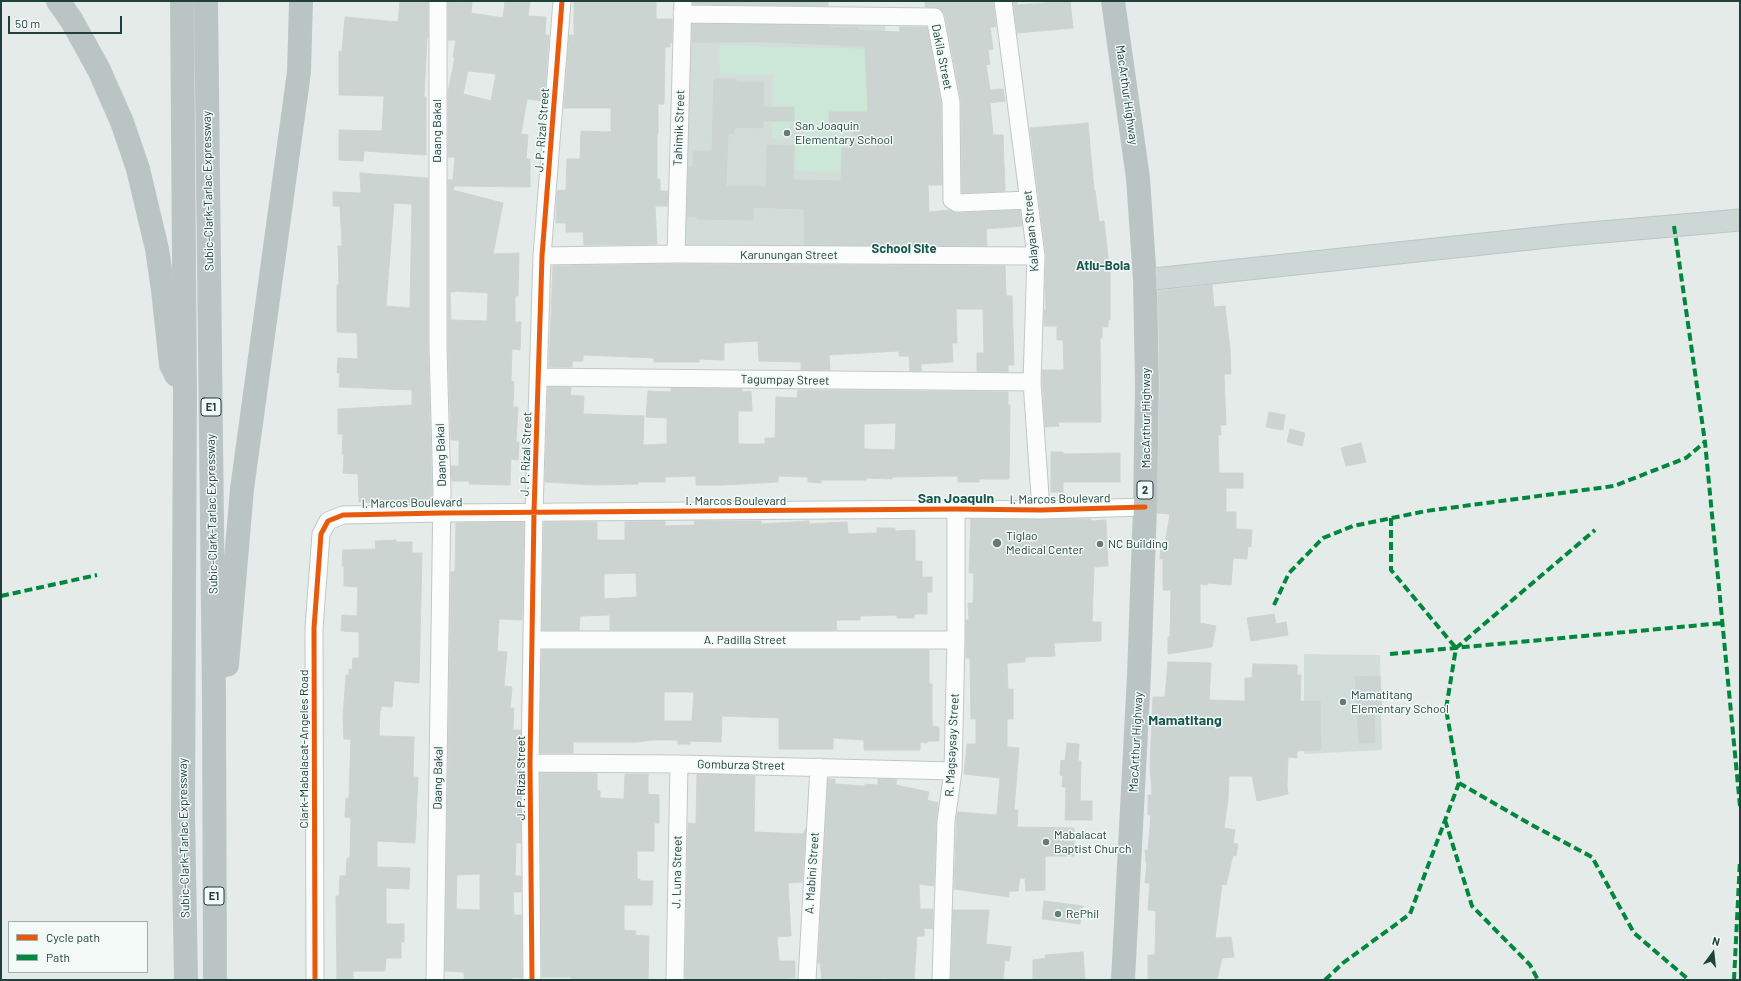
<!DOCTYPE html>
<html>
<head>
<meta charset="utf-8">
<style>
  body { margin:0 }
  #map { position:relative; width:1741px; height:981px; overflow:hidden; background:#e5ebe9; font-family:Barlow,sans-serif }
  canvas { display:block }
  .frame { position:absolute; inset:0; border:2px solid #1f413d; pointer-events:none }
  .legend { position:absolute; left:8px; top:921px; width:140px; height:52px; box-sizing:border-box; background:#f3faf7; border:1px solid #9eb0ad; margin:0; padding:5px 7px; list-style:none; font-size:12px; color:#1f413d }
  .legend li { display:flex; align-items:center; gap:8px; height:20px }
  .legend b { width:20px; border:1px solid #9eb0ad }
  .north { position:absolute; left:1693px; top:933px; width:40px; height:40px; -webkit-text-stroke:3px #f3faf7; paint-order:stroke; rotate:15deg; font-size:11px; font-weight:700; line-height:16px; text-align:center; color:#1f413d }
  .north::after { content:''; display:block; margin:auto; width:14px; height:18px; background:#1f413d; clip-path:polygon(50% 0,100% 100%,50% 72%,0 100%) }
  .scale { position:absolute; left:8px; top:16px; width:114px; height:18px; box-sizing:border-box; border:2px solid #1f413d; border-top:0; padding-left:5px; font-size:12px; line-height:14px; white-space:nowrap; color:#1f413d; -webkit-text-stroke:3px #f3faf7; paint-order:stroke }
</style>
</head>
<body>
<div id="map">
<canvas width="1741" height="981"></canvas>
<div class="frame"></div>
<ul class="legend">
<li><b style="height:5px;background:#e8590c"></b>Cycle path</li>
<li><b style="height:5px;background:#00873e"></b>Path</li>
</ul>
<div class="north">N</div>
<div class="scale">50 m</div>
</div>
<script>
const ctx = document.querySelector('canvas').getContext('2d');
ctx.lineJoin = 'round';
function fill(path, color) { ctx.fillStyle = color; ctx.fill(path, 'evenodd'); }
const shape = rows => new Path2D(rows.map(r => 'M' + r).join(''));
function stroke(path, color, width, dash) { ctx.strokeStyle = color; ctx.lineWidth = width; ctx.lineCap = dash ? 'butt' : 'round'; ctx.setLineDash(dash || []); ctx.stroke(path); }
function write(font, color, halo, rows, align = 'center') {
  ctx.font = font + ' Barlow,sans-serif'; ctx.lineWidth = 3; ctx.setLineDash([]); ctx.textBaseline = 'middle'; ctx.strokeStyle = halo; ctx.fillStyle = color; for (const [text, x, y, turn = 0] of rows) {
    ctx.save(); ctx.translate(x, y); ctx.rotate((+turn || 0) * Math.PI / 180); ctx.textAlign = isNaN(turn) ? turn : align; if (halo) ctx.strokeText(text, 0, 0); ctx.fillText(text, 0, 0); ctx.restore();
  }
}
const built = shape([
  [685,19,885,23,895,244,682,248],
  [1304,654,1380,655,1382,750,1304,754]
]);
const green = shape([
  [719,45,876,49,877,127,843,127,841,172,795,171,796,140,805,140,806,124,790,124,790,139,772,138,773,75,720,75]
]);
const building = shape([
  [400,1,428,1,428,38,427,37,424,97,426,97,426,155,364,151,363,161,339,160,339,130,382,131,384,96,339,95,339,51,342,51,345,17,398,22,400,1],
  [448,1,472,2,471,13,503,18,505,1,530,1,528,16,546,17,545,35,549,35,544,101,527,99,521,134,528,135,526,159,530,159,530,187,454,186,453,190,503,203,493,254,519,253,518,296,515,296,515,322,521,322,520,350,512,349,511,381,514,382,513,407,518,407,516,442,519,442,518,460,511,459,510,485,469,484,469,481,452,481,451,466,459,466,459,440,451,440,448,348,448,180,453,180,455,157,448,157,448,92,455,57,453,57,456,40,448,40,448,1],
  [468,71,496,74,491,101,463,94,468,71],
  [454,291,488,293,487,321,451,320,450,292,454,292,454,291],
  [574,1,656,1,656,19,672,19,672,42,670,43,670,47,665,47,664,104,658,104,658,134,657,134,657,179,660,179,660,191,668,191,667,206,655,206,657,244,584,245,583,232,566,232,566,223,556,223,557,191,566,190,567,159,580,159,581,131,611,132,611,108,564,108,569,35,574,35,574,1],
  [693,1,828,1,828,6,693,4,693,1],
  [925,1,993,1,996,27,990,27,993,49,988,50,990,64,986,65,990,90,1003,89,1005,101,990,103,993,135,1003,135,1005,191,962,193,961,100,945,15,939,8,925,7,925,1],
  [1013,1,1017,1,1017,5,1070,1,1073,28,1017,33,1013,1],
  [692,24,830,26,830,28,858,27,858,30,900,32,899,27,927,27,941,103,942,185,928,185,929,212,949,210,957,213,1020,210,1022,226,986,229,987,246,804,245,804,209,753,207,753,220,697,219,697,217,687,216,688,167,693,167,694,151,712,151,714,79,736,79,736,82,764,83,763,107,794,107,794,121,763,121,763,128,735,127,734,134,728,133,726,186,766,187,767,145,794,146,793,180,841,181,842,148,853,149,853,124,829,124,829,112,868,112,865,46,765,42,692,42,692,24],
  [1088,123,1094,190,1095,190,1099,222,1104,221,1109,266,1110,266,1110,320,1108,320,1108,327,1102,327,1102,338,1100,338,1101,422,1058,422,1059,426,1045,427,1042,370,1064,370,1063,340,1057,340,1057,326,1044,326,1044,310,1046,310,1045,291,1046,255,1030,128,1088,123],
  [360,173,428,178,428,348,432,503,359,502,358,474,343,473,344,454,342,454,343,434,338,434,338,409,412,405,412,390,339,387,340,373,337,373,338,358,358,359,357,333,337,332,337,285,339,285,338,246,342,246,340,206,333,206,333,192,361,193,360,173],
  [394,203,412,204,410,308,386,306,394,203],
  [676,264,1005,266,1006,296,1012,296,1014,365,1008,365,1008,372,977,371,977,353,984,353,983,309,956,309,957,343,952,343,953,362,921,364,921,371,910,371,909,356,899,356,899,351,829,355,830,370,801,370,801,362,759,361,758,341,724,343,724,360,699,359,699,362,654,362,654,358,583,355,583,361,572,361,572,367,549,367,553,266,676,264],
  [1212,285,1214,307,1225,306,1230,349,1231,374,1224,374,1226,425,1220,425,1221,435,1218,435,1219,473,1243,473,1243,488,1226,488,1226,512,1236,512,1236,529,1252,530,1251,547,1248,546,1247,559,1233,558,1231,585,1208,583,1207,585,1200,584,1200,623,1216,626,1212,647,1168,654,1168,637,1170,637,1171,590,1163,590,1163,559,1160,559,1161,543,1165,544,1170,514,1157,513,1160,386,1158,291,1212,285],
  [548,387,571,387,570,395,584,396,583,414,644,416,643,445,667,444,667,418,646,417,648,391,671,392,671,388,742,389,742,392,751,391,752,411,738,411,738,444,765,444,765,438,775,438,776,397,797,398,798,390,1008,392,1008,405,1010,405,1009,479,979,479,979,482,958,482,958,476,893,477,892,479,867,478,866,480,821,480,821,483,808,482,808,477,778,476,778,482,723,485,696,485,696,476,665,477,665,482,638,482,638,484,596,485,545,482,548,387],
  [896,423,895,450,864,449,864,424,896,423],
  [1269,412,1285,415,1283,430,1266,427,1269,412],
  [1290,429,1305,433,1302,446,1287,442,1290,429],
  [1361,443,1366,462,1346,466,1341,448,1361,443],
  [1051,452,1063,452,1063,454,1120,453,1120,482,1063,482,1063,492,1051,492,1051,452],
  [971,519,1091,519,1091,521,1106,520,1108,566,1094,567,1092,622,1101,622,1101,641,1054,643,1055,656,1025,657,1025,662,1007,663,1008,689,1013,689,1013,719,1007,719,1007,747,1019,748,1014,810,1018,810,1017,827,1074,828,1074,856,1045,856,1045,890,1026,891,1025,878,1020,878,1018,891,1009,891,1009,897,954,889,957,812,997,815,1000,778,964,774,967,744,976,744,976,719,971,719,970,658,966,658,966,620,969,620,968,603,973,603,974,573,969,573,971,519],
  [665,521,665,526,695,525,694,521,761,521,761,524,809,521,809,524,847,522,848,534,877,533,877,528,895,528,895,531,915,530,915,561,922,561,922,577,932,577,932,592,927,592,927,614,914,614,914,618,897,618,897,615,860,616,860,620,836,620,837,630,610,630,610,615,580,616,579,630,542,630,544,522,597,522,597,540,625,540,625,522,665,521],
  [636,573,637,597,604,599,604,574,636,573],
  [524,522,522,620,499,619,497,651,507,652,504,686,512,687,510,708,514,708,513,730,521,730,521,843,516,843,515,876,521,876,521,892,513,892,514,915,521,915,522,978,512,977,512,980,464,980,464,972,445,971,451,572,455,572,456,523,524,522],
  [480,874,480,910,456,909,457,875,480,874],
  [396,540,396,542,412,542,412,553,422,553,419,683,394,681,392,707,381,706,381,710,380,710,379,736,414,737,413,777,418,777,415,843,377,841,377,867,410,868,409,889,386,888,386,924,404,924,404,942,401,942,401,958,386,958,385,971,353,971,353,980,337,980,336,896,339,896,340,876,346,876,347,858,350,858,351,818,345,817,346,798,349,798,351,739,344,739,343,717,346,675,349,675,349,669,352,670,353,658,359,658,359,632,341,631,342,615,357,616,358,587,344,586,344,566,342,566,343,550,376,549,375,541,396,540],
  [1274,614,1276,624,1286,622,1288,635,1251,641,1247,618,1274,614],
  [542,650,929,650,929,684,932,684,932,726,939,727,939,741,927,741,927,743,920,742,920,750,864,750,864,740,833,738,833,749,779,749,779,718,722,716,721,742,690,741,690,744,678,744,678,740,651,740,637,742,573,742,573,753,540,753,542,650],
  [664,692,694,692,692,721,664,721,664,692],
  [1168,662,1211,663,1209,700,1245,701,1245,678,1252,678,1253,664,1297,665,1297,675,1301,675,1300,701,1320,701,1321,750,1297,751,1297,758,1288,757,1287,786,1288,794,1257,801,1252,776,1229,776,1228,800,1224,828,1235,830,1233,843,1238,844,1236,856,1233,855,1226,885,1222,884,1215,938,1231,937,1234,957,1222,958,1217,980,1148,980,1148,955,1155,955,1156,911,1148,910,1150,883,1145,883,1147,863,1146,863,1145,850,1148,850,1151,815,1148,815,1148,795,1152,795,1150,766,1153,697,1165,697,1168,662],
  [1380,676,1382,711,1374,711,1375,743,1359,743,1355,677,1380,676],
  [1067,743,1079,744,1078,761,1081,761,1080,801,1092,801,1092,820,1065,820,1066,787,1062,787,1063,776,1060,775,1061,760,1065,761,1067,743],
  [540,773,597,773,597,790,600,791,600,798,624,799,625,774,648,774,648,794,659,795,659,823,654,823,654,851,637,851,637,879,640,879,640,881,653,881,652,905,624,905,624,930,636,931,635,935,649,936,648,980,571,980,571,977,542,977,540,773],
  [697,774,755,776,754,832,803,834,806,828,802,882,788,883,791,936,777,937,779,961,795,961,795,978,787,978,787,980,685,980,688,823,696,824,697,774],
  [828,779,835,779,835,784,865,786,865,784,878,785,878,779,897,780,896,785,929,792,927,800,938,803,936,821,934,886,919,884,920,909,933,909,933,929,924,928,924,936,917,936,914,980,886,980,886,978,822,980,820,963,818,963,828,779],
  [1044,901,1083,906,1080,924,1042,919,1044,901],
  [953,910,989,910,986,944,1011,947,1009,961,1005,960,1003,980,951,980,953,910],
  [1083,952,1085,980,1033,980,1033,960,1046,958,1045,955,1083,952]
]);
const minor = shape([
  [1003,1,1036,256,1032,382,1041,510],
  [682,14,935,17,951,102,952,200,957,203,1029,200],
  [676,254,683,1],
  [542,256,676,254,1036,256],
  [538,377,1032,382],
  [533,640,956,640],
  [530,763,679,764,953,771],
  [315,980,314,628,321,534,328,521,343,515,442,513,956,509,1041,510,1145,507],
  [435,980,442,493,438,348,438,1],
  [532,980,530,763,534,512,542,256,562,1],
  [675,980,679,764],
  [807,980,819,767],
  [941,980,946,821,953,771,956,640,956,509]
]);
const major = shape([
  [1145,280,1567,235,1740,220]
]);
const highway = shape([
  [58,1,72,21,99,70,122,122,138,169,157,249,163,290,171,365,176,375],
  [182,1,185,392,183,814,186,980],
  [206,1,214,700,215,980],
  [1113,1,1138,178,1145,280,1147,386,1145,507,1139,675,1123,980],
  [227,665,242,489,299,72,301,1]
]);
const quiet = shape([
  [1674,226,1705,442,1740,806],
  [1391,518,1391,570,1456,648],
  [1,596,97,575],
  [1274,605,1289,573,1323,538,1353,526,1426,511,1614,486,1686,458,1705,442],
  [1390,654,1723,623],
  [1459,783,1530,824,1592,857,1634,933,1689,980],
  [1445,820,1472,906,1530,965,1538,980],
  [1325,980,1343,963,1410,914,1459,783,1446,709,1456,648,1595,530],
  [1734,980,1740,860]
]);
const cycleway = shape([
  [315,980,314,628,321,534,328,521,343,515,442,513,956,509,1041,510,1145,507],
  [532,980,530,763,534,512,542,256,562,1]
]);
const markers = [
  [787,133,4,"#647c79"],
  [997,543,5,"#647c79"],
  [1100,544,4,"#647c79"],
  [1343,702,4,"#647c79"],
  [1046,842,4,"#647c79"],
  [1058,914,4,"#647c79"]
];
const shields = [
  [211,407,20],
  [1145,490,16],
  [214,896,20]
];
const shieldNames = [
  ["E1",211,407],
  ["2",1145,490],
  ["E1",214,896]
];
const streetNames = [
  ["Dakila Street",942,57,79],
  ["MacArthur Highway",1127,95,82],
  ["Tahimik Street",679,128,-88],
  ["J. P. Rizal Street",542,130,-86],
  ["Daang Bakal",437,131,-90],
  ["Subic-Clark-Tarlac Expressway",208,191,-91],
  ["Kalayaan Street",1031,231,-95],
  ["Karunungan Street",789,255],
  ["Tagumpay Street",785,380,1],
  ["MacArthur Highway",1146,418,-90],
  ["J. P. Rizal Street",526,454,-88],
  ["Daang Bakal",441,455,-92],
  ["I. Marcos Boulevard",1060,499,-1],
  ["I. Marcos Boulevard",736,501],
  ["I. Marcos Boulevard",412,503,-1],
  ["Subic-Clark-Tarlac Expressway",212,514,-91],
  ["A. Padilla Street",745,640],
  ["MacArthur Highway",1136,742,-87],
  ["R. Magsaysay Street",952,745,-87],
  ["Clark-Mabalacat-Angeles Road",304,749,-90],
  ["Gomburza Street",741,765,1],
  ["Daang Bakal",438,778,-89],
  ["J. P. Rizal Street",521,778,-90],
  ["Subic-Clark-Tarlac Expressway",184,838,-91],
  ["J. Luna Street",677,872,-89],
  ["A. Mabini Street",812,873,-86]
];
const poiNames = [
  ["San Joaquin",795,126],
  ["Elementary School",795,140],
  ["Tiglao",1006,536],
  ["Medical Center",1006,550],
  ["NC Building",1108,544],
  ["Mamatitang",1351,695],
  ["Elementary School",1351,709],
  ["Mabalacat",1054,835],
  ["Baptist Church",1054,849],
  ["RePhil",1066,914]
];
const neighbourhoodNames = [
  ["School Site",904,249],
  ["Atlu-Bola",1103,266]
];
const quarterNames = [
  ["San Joaquin",956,498],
  ["Mamatitang",1185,720]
];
fill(built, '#d2ddd9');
fill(green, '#cce6d7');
fill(building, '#ccd4d2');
stroke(building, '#cdd4d2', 1);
stroke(minor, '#c2c8c6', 19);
stroke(major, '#bcc7c5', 23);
stroke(highway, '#bcc7c5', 24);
stroke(minor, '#fbfcfc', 17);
stroke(major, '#cdd7d5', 21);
stroke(highway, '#bac4c3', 22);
stroke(quiet, '#00873e', 4, [8, 4]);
stroke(cycleway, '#e8590c', 5);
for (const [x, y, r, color] of markers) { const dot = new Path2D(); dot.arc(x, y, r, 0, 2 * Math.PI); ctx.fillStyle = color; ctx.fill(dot); stroke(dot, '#f3faf7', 1.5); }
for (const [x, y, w] of shields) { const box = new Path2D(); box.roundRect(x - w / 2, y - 9, w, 18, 3); ctx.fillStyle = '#f3faf7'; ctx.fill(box); stroke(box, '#1f413d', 1); }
write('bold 11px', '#1f413d', null, shieldNames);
write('12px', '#1f413d', '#f3faf7', streetNames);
write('12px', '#1f413d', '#f3faf7', poiNames, 'left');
write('bold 13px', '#185650', '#f3faf7', neighbourhoodNames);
write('bold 14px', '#185650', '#f3faf7', quarterNames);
</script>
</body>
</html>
